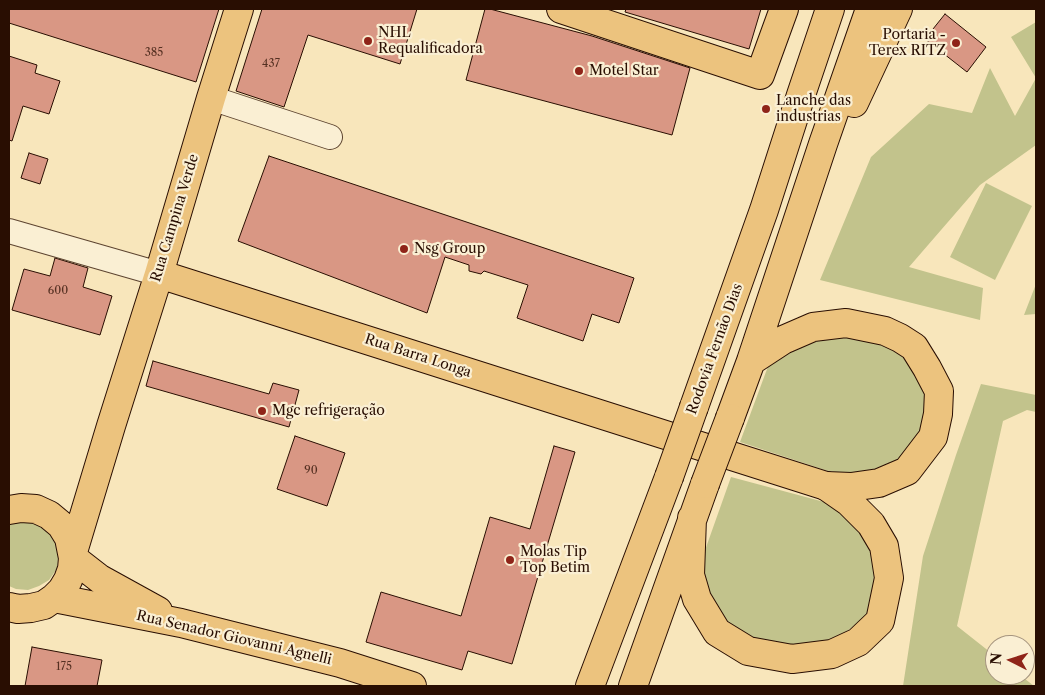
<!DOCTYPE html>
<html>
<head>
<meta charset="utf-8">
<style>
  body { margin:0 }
  #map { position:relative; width:1045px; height:695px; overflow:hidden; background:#f8e6bb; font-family:"Libre Caslon Text",serif }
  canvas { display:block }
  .frame { position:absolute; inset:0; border:10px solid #290e02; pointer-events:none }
  .north { position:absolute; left:985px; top:635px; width:50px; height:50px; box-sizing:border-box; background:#faefd3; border:1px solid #a6957f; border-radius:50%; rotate:275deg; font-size:14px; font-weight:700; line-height:20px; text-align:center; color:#290e02 }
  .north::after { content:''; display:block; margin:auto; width:18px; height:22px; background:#8f2418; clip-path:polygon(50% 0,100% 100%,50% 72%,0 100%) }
</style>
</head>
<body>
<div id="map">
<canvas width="1045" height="695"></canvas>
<div class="frame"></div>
<div class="north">N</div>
</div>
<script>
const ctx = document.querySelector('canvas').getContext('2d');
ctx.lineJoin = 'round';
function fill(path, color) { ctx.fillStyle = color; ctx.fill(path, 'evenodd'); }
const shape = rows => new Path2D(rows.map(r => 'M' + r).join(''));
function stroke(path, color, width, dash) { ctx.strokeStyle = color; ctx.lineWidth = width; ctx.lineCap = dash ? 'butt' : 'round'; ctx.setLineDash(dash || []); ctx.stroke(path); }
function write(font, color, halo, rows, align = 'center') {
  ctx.font = font + ' "Libre Caslon Text",serif'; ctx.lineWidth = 4.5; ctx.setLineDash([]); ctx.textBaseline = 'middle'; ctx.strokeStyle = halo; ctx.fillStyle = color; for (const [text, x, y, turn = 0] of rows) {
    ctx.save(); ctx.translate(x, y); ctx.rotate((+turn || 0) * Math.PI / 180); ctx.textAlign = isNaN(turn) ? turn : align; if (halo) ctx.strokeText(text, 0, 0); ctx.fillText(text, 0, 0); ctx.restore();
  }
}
const green = shape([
  [1036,22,1036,145,980,185,909,267,983,288,980,320,820,280,871,157,929,104,972,113,990,68,1015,116,1036,78,1011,37],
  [986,183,1032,206,995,280,950,257],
  [1036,284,1036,314,1024,315],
  [855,333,899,346,923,381,926,427,904,459,867,476,828,471,740,442,770,361,805,338],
  [981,384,1036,395,1036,412,1027,410,1003,421,957,626,995,656,995,675,1020,675,1034,686,903,686,923,556,956,455],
  [731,477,828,503,858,522,882,573,865,619,835,639,805,649,752,642,721,623,698,570],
  [25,516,56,535,60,559,56,570,49,580,39,586,28,590,16,589,9,586,9,520]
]);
const building = shape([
  [9,9,219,9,196,82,9,23,9,9],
  [262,9,417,9,400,64,308,35,284,107,236,91,262,9],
  [485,9,490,9,592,36,690,68,672,135,466,80,485,9],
  [626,9,761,9,749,49,625,12,626,9],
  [945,14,986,47,967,72,925,39,945,14],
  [9,56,37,65,35,73,60,81,49,114,23,106,12,141,9,140,9,56],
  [29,153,48,159,40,184,21,178,29,153],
  [269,156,634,278,619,323,592,314,583,341,517,318,528,285,484,271,481,274,469,271,469,265,445,257,427,313,238,241,269,156],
  [55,258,88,268,83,287,112,296,100,335,12,310,24,269,50,276,55,258],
  [153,361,269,394,273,383,299,390,289,427,146,386,153,361],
  [295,436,345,453,327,506,277,489,295,436],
  [554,446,575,452,512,664,468,651,462,670,366,642,381,592,461,616,490,517,530,529,554,446],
  [32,647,102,660,97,686,25,686,32,647]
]);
const minor = shape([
  [211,98,330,137],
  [9,231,159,274]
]);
const major = shape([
  [561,9,760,75,784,9],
  [159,274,826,486],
  [9,510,21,508,36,509,49,515,61,525,69,538,73,558,72,569,68,580,62,590,54,598,44,605,31,608,18,609,9,607],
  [73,552,111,426,159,274,211,98,239,9],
  [73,558,100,579,158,611],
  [54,598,181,623,340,663,412,686]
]);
const highway = shape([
  [854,103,898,9],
  [751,361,783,340,813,327,846,323,885,331,900,338,914,347,927,368,939,391,938,414,933,437,907,471,879,483,851,487,826,486],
  [694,407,764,210,801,95,830,9],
  [730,418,751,361,823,144,870,9],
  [692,518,690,575,697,599,717,632,748,651,792,659,832,654,858,642,880,621,889,578,884,546,871,524,849,502,826,486],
  [590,686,669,477],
  [633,686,705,484]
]);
const highwayBridge = shape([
  [669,477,694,407],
  [705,484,730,418]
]);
const markers = [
  [368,41,5,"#8f2418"],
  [956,43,5,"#8f2418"],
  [579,71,5,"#8f2418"],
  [766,109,5,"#8f2418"],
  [404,249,5,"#8f2418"],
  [262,411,5,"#8f2418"],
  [510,560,5,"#8f2418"]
];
const numberNames = [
  ["385",154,53],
  ["437",271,64],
  ["600",58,291],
  ["90",311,471],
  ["175",64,667]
];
const poiNames = [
  ["NHL",378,33],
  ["Requalificadora",378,49],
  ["Portaria -",946,35,"right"],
  ["Terex RITZ",946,51,"right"],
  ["Motel Star",589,71],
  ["Lanche das",776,101],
  ["industrias",776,117],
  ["Nsg Group",414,249],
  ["Mgc refrigeração",272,411],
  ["Molas Tip",520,552],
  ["Top Betim",520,568]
];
const streetNames = [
  ["Rua Campina Verde",175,218,-73],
  ["Rodovia Fernão Dias",715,349,-70],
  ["Rua Barra Longa",418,356,18],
  ["Rua Senador Giovanni Agnelli",234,638,13]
];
fill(green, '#c2c38c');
fill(building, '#d99784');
stroke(building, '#290e02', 1);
stroke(minor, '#5d4430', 26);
stroke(major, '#290e02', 30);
stroke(highway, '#290e02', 30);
stroke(minor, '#faefd3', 24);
stroke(major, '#ecc37e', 28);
stroke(highway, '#ecc37e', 28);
stroke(highwayBridge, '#290e02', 30, []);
stroke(highwayBridge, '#ecc37e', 28);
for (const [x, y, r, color] of markers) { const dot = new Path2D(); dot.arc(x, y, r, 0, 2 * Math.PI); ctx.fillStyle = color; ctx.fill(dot); stroke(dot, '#faefd3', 2); }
write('11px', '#553022', null, numberNames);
write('14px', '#290e02', '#faefd3', poiNames, 'left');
write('14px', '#290e02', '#faefd3', streetNames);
</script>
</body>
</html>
